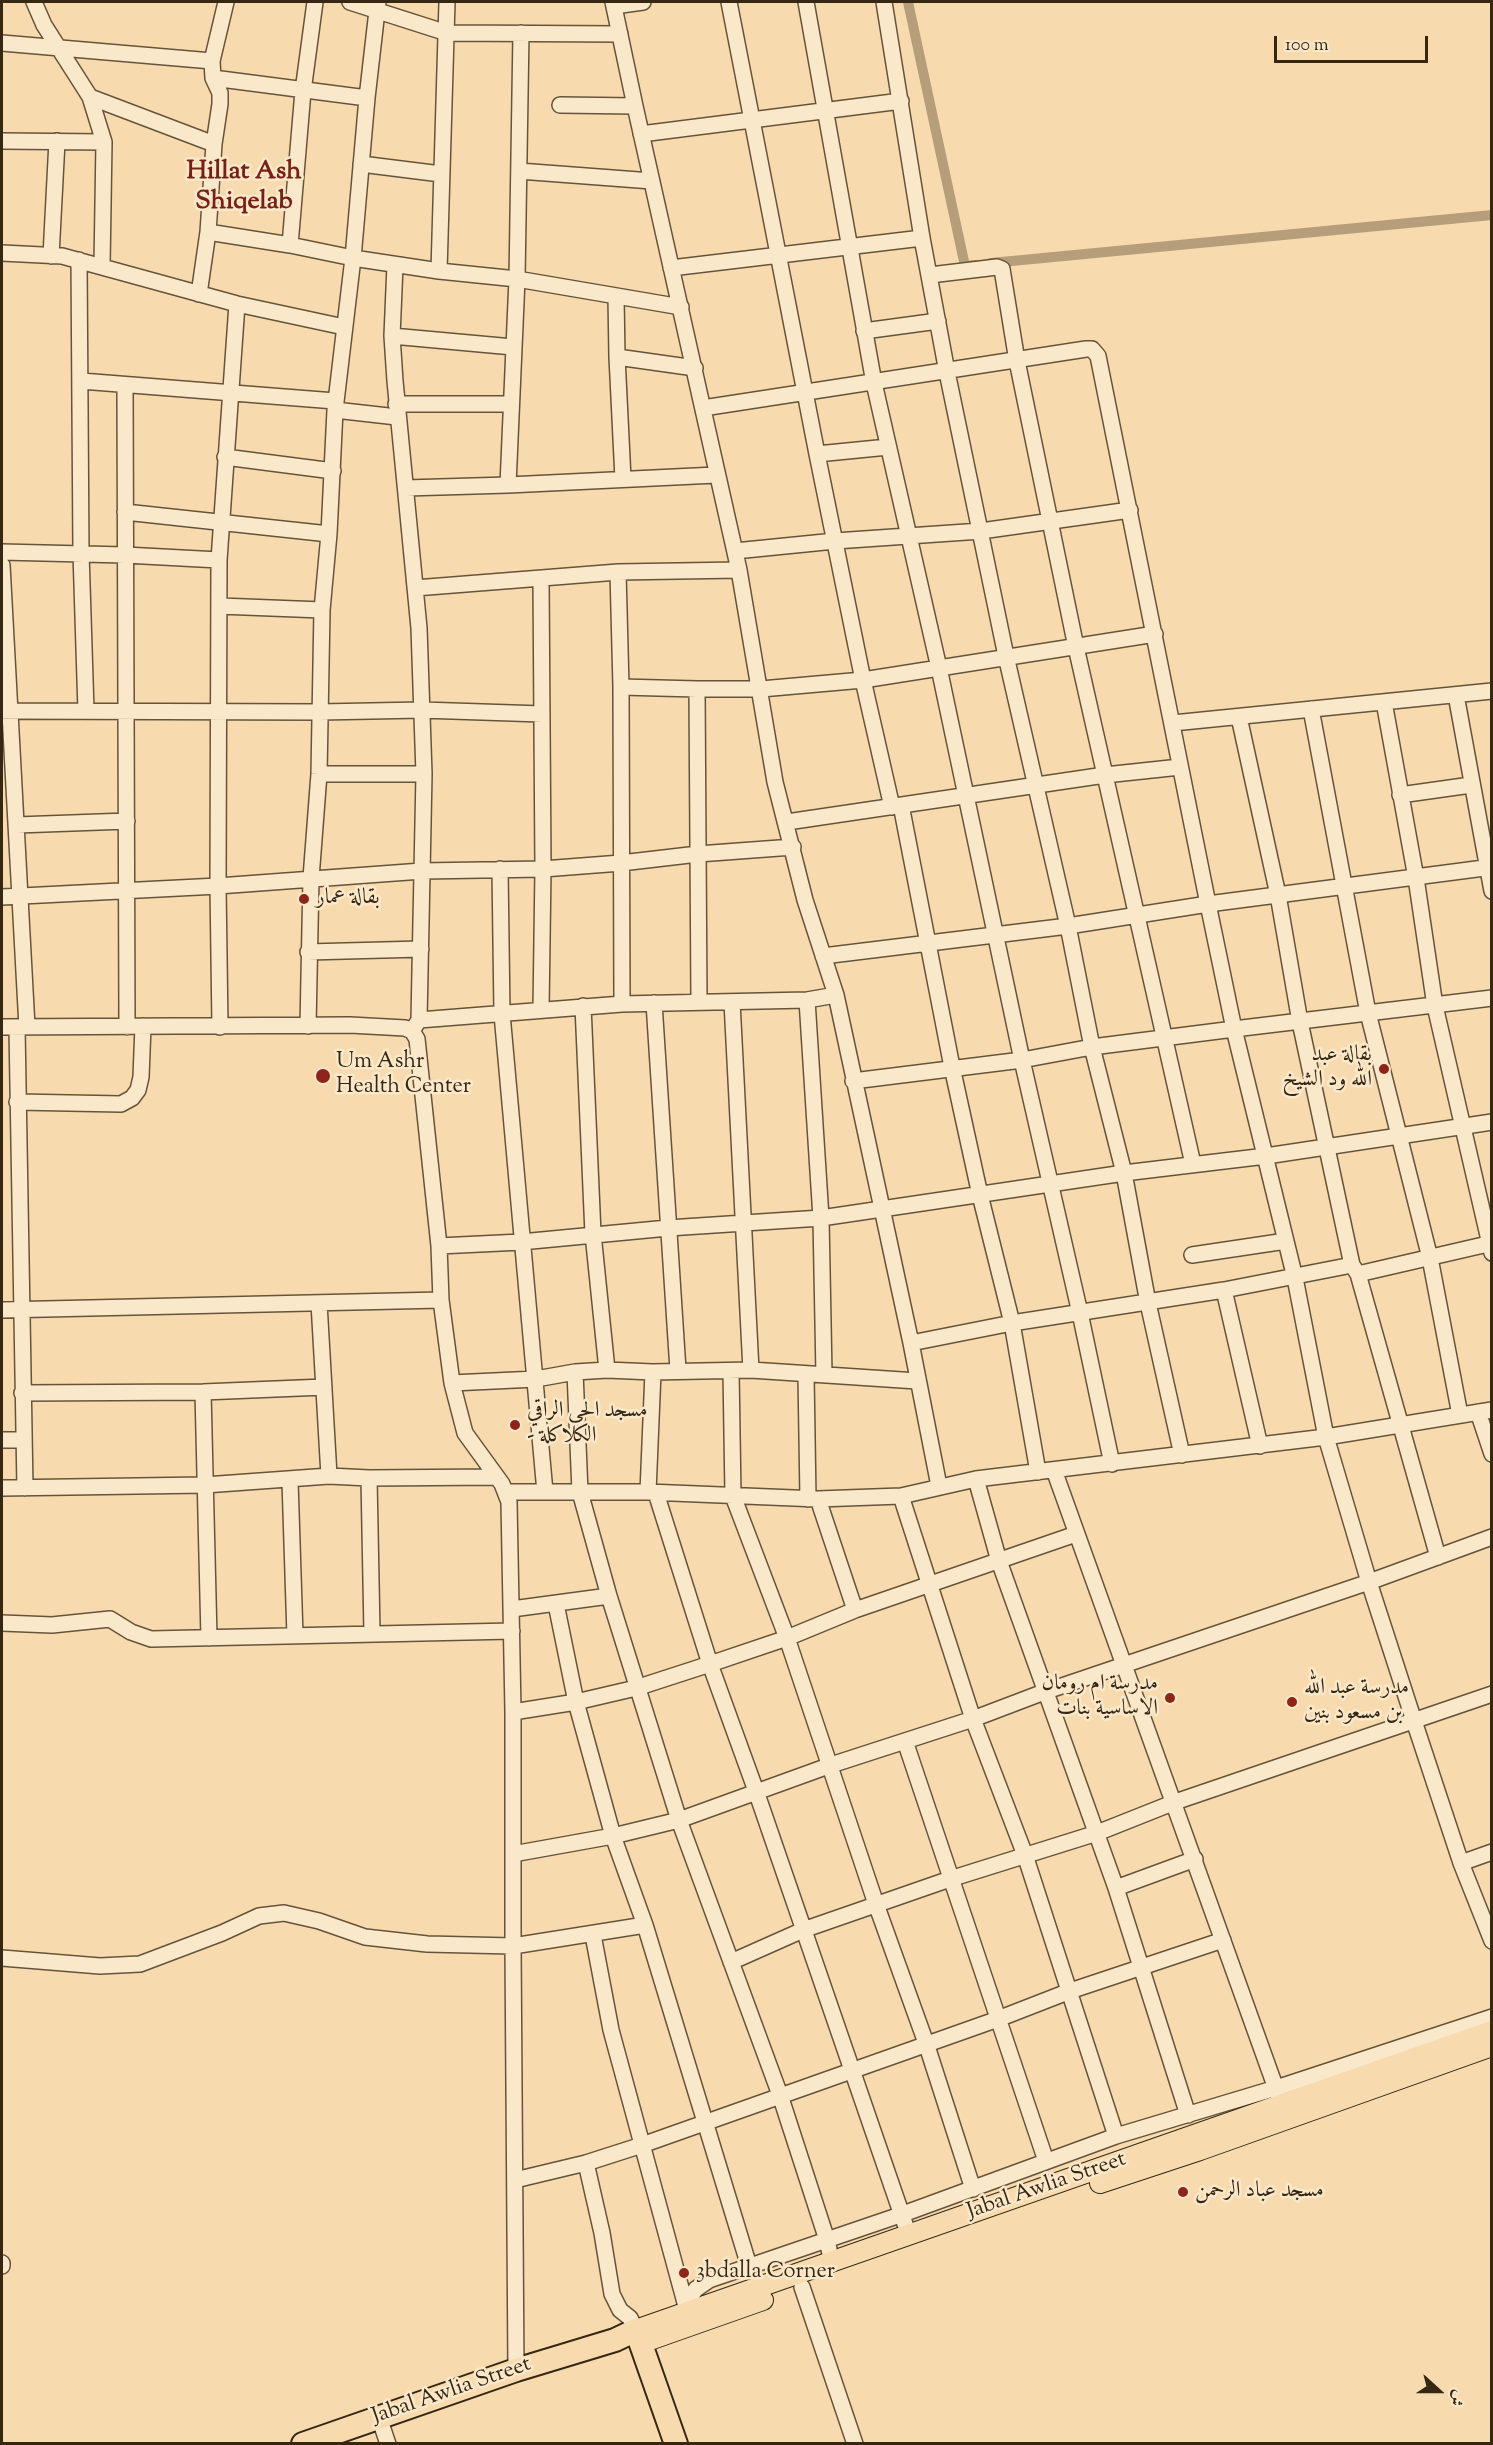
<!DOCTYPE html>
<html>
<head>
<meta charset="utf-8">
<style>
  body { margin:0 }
  #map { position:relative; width:1493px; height:2445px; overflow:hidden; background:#f7dbae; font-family:"Sorts Mill Goudy",Amiri,serif }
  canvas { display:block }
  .frame { position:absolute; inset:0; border:3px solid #362713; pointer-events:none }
  .north { position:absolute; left:1409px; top:2361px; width:60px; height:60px; -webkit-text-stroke:4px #fae8ca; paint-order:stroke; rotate:111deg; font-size:16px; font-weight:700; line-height:24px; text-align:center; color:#362713 }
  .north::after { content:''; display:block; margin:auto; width:21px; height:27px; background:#362713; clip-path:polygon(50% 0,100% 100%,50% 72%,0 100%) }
  .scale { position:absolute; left:1274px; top:36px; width:154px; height:27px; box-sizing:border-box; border:3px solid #362713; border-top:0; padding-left:8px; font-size:18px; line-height:21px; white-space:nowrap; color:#362713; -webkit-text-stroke:4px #fae8ca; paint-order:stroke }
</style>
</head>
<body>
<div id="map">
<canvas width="1493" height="2445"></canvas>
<div class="frame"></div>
<div class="north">ش</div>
<div class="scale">100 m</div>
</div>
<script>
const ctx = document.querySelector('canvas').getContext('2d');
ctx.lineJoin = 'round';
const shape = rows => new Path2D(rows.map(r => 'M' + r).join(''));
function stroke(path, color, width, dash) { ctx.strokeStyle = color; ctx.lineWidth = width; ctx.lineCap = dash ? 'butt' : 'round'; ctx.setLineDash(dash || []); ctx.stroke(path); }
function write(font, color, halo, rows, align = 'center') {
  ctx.font = font + ' "Sorts Mill Goudy",Amiri,serif'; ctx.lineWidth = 5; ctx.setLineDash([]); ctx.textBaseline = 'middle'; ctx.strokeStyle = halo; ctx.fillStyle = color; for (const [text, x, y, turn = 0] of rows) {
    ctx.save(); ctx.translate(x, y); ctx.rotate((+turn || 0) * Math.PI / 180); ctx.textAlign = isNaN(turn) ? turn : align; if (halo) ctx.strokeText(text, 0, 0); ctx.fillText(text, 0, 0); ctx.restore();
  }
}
const canal = shape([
  [908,2,965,266,976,265],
  [991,263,1492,215]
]);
const minor = shape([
  [34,2,44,25,90,97,104,142,102,266],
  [350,2,447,33,620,34],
  [613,2,635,106,739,570,775,782,805,900,836,995,911,1343,939,1486],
  [729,2,817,454,863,680,892,807],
  [806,2,874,383,939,668,1022,1060,1080,1313,1112,1464],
  [884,2,922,238,947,372,1006,656,1068,926,1092,1047,1124,1173,1148,1303,1182,1455],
  [614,6,643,2],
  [2,43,212,61],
  [213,78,367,98],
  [90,97,214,144],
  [560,105,635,106],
  [641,134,901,101],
  [2,141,104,142],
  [361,164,441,174],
  [519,171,652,181],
  [208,232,290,245,353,258,439,271,517,279,681,307],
  [290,245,303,91,315,2],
  [2,253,62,256,237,304,344,327],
  [51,256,57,141],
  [79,260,81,553,86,711],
  [395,265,392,336,395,381,419,628,424,774,419,1020,412,1031],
  [671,268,922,238],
  [439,271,447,2],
  [930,275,997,267,1002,269,1017,361,1076,647,1193,1164],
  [199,294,208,232,214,144,220,104,220,93,213,78,212,61,226,2],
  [616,297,617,357,623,479],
  [864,331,938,321],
  [392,336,513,347],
  [617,357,695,368],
  [81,381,335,401],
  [125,385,127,1027],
  [396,404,510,404],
  [703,408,1086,349,1092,349,1098,356,1208,904,1234,1029,1295,1278,1326,1437,1369,1582,1414,1721,1461,1863,1492,1941],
  [335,410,397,417],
  [817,454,888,447],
  [225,457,333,471],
  [508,485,517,279,521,33],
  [406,488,508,485,716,475],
  [125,512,329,534],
  [735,551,835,541,981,531,1130,510],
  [2,552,125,555,219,560],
  [2,565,27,1027],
  [618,572,621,687,622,1004],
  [541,579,543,869,541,1010],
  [415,588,618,572,739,570],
  [220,606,322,610],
  [621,687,697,689],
  [1456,695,1492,891],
  [1384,702,1416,878,1435,1006,1492,1253],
  [1311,709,1368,1013,1430,1258,1460,1415],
  [2,711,320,712,422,710,542,714],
  [1239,717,1278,895,1300,1022,1352,1265,1358,1274,1438,1557],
  [1173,723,1492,691],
  [319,774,424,774],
  [1400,795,1471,785],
  [901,805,952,1067,980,1195,1012,1323,1038,1472],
  [787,822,1105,775,1180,767],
  [17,825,127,821],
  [500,869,502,1014,545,1492],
  [2,897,218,886,422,871,543,869,621,863,698,854,793,847],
  [308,952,421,949],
  [823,956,1068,926,1208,904,1492,867],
  [807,1000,821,1218,824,1375],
  [699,1002,697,689,761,689,863,680,1155,634],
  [732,1002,751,1370],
  [654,1003,678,1370],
  [583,1006,593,1234,607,1370],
  [419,1020,622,1004,807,1000,836,995],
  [308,1026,311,878,319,774,322,610,329,534,335,410,353,258,367,98,378,2],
  [2,1027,350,1025,405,1028,412,1031,417,1039,439,1246,441,1300,452,1383,465,1433,502,1484,509,1502,513,1712,513,1946,516,2370],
  [220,1027,218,886,219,560,237,304],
  [17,1028,25,1488],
  [853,1081,1022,1060,1092,1047,1234,1029,1492,998],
  [17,1102,121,1104,132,1098,138,1090,141,1077,143,1026],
  [439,1246,521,1242,668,1228,821,1218,1124,1173,1266,1156,1492,1122],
  [1192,1255,1286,1241],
  [1358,1274,1492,1243],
  [1224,1290,1260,1446],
  [319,1303,329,1476],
  [2,1310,441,1300],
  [911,1343,1012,1323,1224,1290,1352,1265],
  [731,1371,733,1496,787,1638,876,1904,926,2043,973,2189],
  [575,1372,580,1492,609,1596,679,1820,780,2095,827,2240,832,2263],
  [806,1374,808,1499],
  [452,1383,536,1379,575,1372,607,1370,653,1372,751,1370,917,1381],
  [203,1392,209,1638],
  [22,1393,203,1392,324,1387],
  [1478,1412,1492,1454],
  [2,1440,23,1440],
  [1054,1470,1279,2097],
  [369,1478,372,1633],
  [976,1479,999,1561,1116,1888,1188,2115],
  [290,1481,295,1636],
  [2,1488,205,1485,329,1476,369,1478,496,1477],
  [506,1492,648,1492,818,1499,901,1496,976,1479,1326,1437,1492,1410],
  [648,1492,653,1372],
  [656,1493,710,1664,756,1791,905,2224],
  [901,1496,973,1719,1025,1855,1116,2136],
  [818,1499,855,1610],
  [556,1604,576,1702,613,1836,645,1925,749,2266],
  [512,1609,609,1596],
  [2,1623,52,1625,110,1619,131,1632,151,1639,512,1631],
  [513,1712,576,1702,636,1688,710,1664,787,1638,855,1610,1076,1534],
  [905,1741,1046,2161],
  [513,1854,613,1836,679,1820,831,1765,973,1719,1044,1692,1369,1582,1492,1537],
  [1461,1863,1492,1852],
  [1116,1888,1195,1859],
  [593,1935,611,2030,687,2310],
  [2,1958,100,1966,140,1964,222,1933,259,1916,284,1913,319,1921,365,1937,427,1944,513,1946,645,1925],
  [731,1962,803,1930,950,1879,1097,1833,1175,1802,1492,1694],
  [586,2163,602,2233,612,2294,620,2310,630,2318,636,2330],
  [515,2180,586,2163,642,2145,998,2019,1070,1991,1223,1940],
  [2,2263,2,2266],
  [802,2287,855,2444],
  [686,2303,696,2289,709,2280,903,2214,1116,2136,1276,2088,1492,2017],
  [379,2417,388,2444]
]);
const major = shape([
  [1100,2183,1200,2150,1492,2046],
  [636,2330,1492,2031],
  [641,2343,763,2300]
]);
const highway = shape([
  [303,2444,516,2370,615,2340,636,2330,676,2444]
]);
const markers = [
  [304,899,6,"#8f2418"],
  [1384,1069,6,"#8f2418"],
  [323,1076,8,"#8f2418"],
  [515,1425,6,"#8f2418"],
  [1170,1698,6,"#8f2418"],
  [1292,1702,6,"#8f2418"],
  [1183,2192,6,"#8f2418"],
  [684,2273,6,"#8f2418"]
];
const poiNames = [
  ["بقالة عمار",316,899],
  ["بقالة عبد",1372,1056,"right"],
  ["الله ود الشيخ",1372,1081,"right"],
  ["Um Ashr",336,1063],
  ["Health Center",336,1088],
  ["مسجد الحي الراقي",527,1412],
  ["- الكلاكلة",527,1437],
  ["مدرسة ام رومان",1158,1685,"right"],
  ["الاساسية بنات",1158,1710,"right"],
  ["مدرسة عبد الله",1304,1689],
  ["بن مسعود بنين",1304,1714],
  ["مسجد عباد الرحمن",1195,2192],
  ["3bdalla Corner",696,2273]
];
const streetNames = [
  ["Jabal Awlia Street",1047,2187,-19],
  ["Jabal Awlia Street",452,2392,-19]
];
const quarterNames = [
  ["Hillat Ash",244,174],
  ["Shiqelab",244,204]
];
stroke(canal, '#b59e79', 10);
stroke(minor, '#66543a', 18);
stroke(major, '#362713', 22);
stroke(highway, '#362713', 26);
stroke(minor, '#fae8ca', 15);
stroke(major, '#f7dbae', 20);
stroke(highway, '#f7dbae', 22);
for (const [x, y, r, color] of markers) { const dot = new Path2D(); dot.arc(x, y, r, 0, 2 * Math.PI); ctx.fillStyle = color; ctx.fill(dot); stroke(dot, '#fae8ca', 2); }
write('22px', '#362713', '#fae8ca', poiNames, 'left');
write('22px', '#362713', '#fae8ca', streetNames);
write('bold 26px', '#7a1f14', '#fae8ca', quarterNames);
</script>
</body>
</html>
